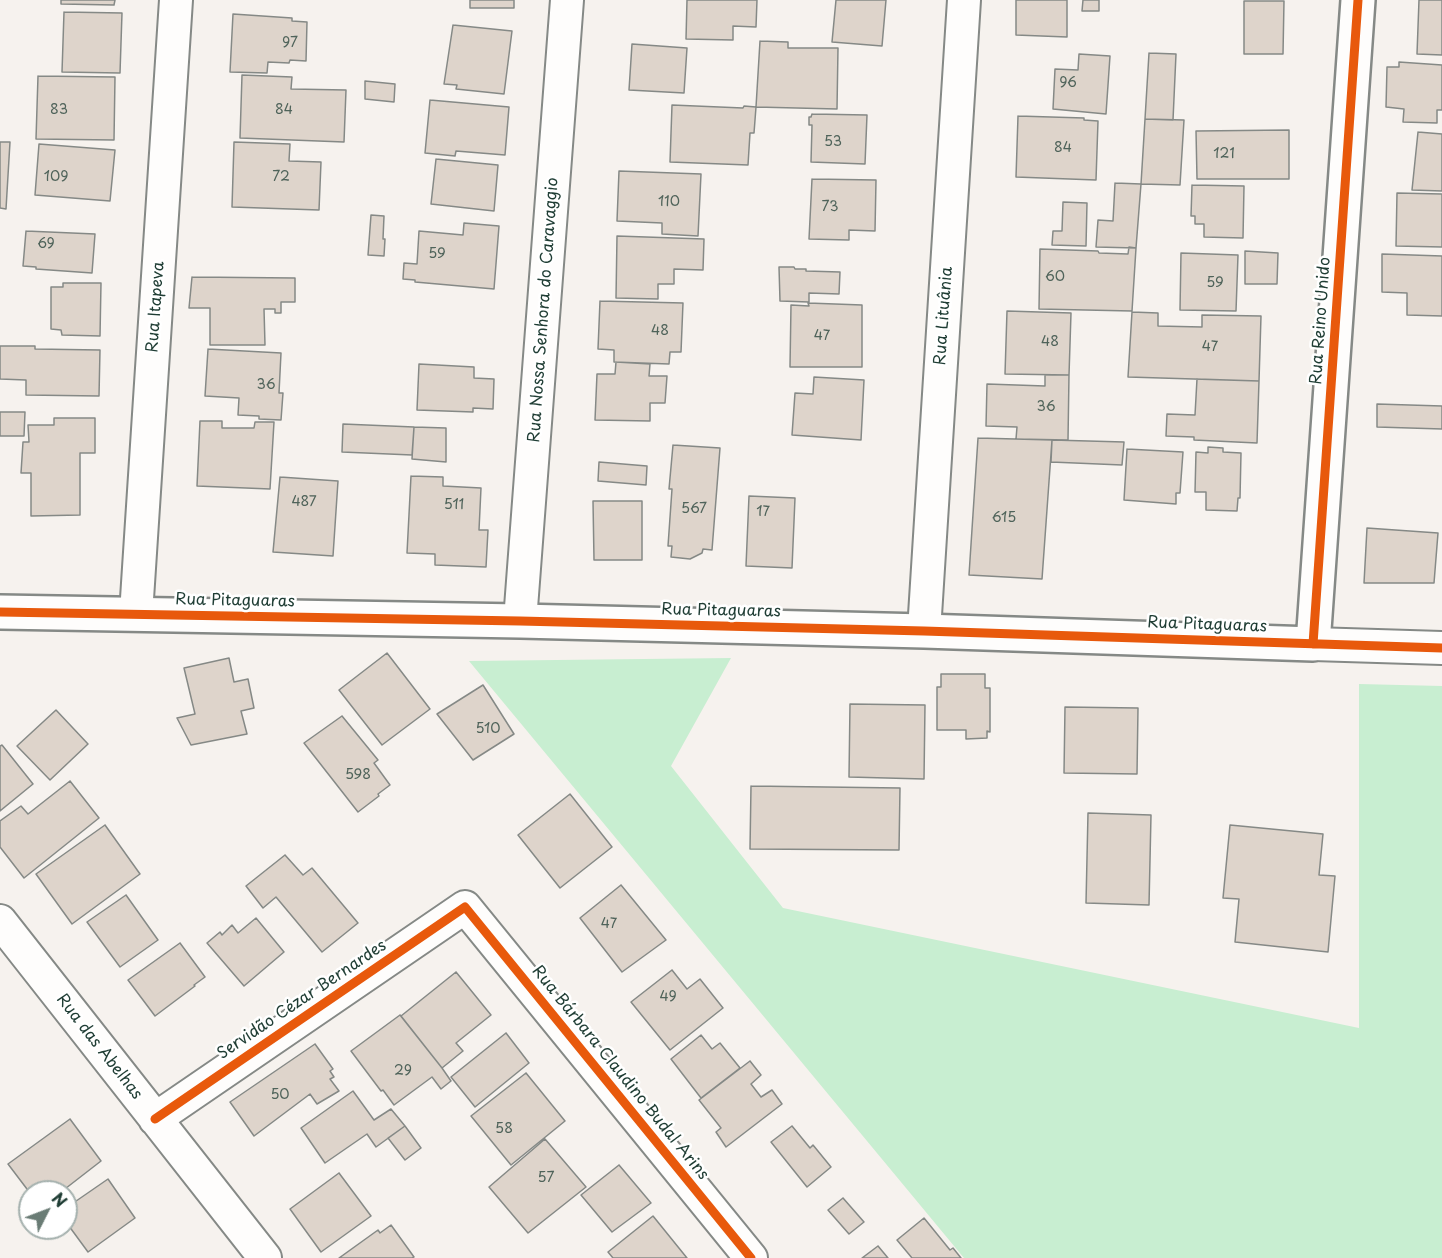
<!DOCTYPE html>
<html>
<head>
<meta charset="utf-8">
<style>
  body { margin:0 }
  #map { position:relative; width:1442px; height:1258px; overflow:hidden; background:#f6f2ee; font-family:"Playpen Sans",sans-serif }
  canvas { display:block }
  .north { position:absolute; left:18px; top:1180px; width:60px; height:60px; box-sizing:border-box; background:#fff; border:2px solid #a5b1ae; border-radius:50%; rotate:48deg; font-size:16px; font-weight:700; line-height:24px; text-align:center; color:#1f3d34 }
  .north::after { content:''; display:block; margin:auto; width:21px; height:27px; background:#6a7c75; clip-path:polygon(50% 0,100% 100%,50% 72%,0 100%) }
</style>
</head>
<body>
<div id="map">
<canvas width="1442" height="1258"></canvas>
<div class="north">N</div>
</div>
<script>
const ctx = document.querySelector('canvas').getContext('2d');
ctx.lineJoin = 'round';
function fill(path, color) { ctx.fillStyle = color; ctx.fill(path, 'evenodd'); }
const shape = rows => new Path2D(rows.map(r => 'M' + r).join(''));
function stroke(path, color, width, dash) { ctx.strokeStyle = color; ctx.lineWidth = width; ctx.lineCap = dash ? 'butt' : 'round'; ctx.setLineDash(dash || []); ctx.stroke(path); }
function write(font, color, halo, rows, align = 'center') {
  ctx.font = font + ' "Playpen Sans",sans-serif'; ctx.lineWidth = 5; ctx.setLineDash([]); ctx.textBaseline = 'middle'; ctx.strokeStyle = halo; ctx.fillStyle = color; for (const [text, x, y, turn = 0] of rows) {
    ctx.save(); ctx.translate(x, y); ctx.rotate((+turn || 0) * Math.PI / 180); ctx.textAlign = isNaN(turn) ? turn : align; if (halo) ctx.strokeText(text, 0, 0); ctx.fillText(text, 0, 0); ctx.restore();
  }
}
const green = shape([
  [731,658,671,766,783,908,1359,1028,1359,684,1442,686,1442,1258,964,1258,469,661]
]);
const building = shape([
  [61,0,115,0,114,5,61,4,61,0],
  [470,0,514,0,514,8,470,8,470,0],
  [687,0,757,0,756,27,733,26,733,40,686,39,687,0],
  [836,0,886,0,882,46,832,42,836,0],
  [1016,0,1067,0,1067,37,1016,35,1016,0],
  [1083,0,1099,0,1099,11,1082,11,1083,0],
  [1419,0,1442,0,1442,55,1417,54,1419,0],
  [1244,1,1284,1,1283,54,1244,54,1244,1],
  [64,12,122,13,120,73,62,72,64,12],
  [233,14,292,18,292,21,307,22,306,61,290,60,289,63,268,62,267,73,230,72,233,14],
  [453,25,512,31,504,94,456,89,457,85,444,84,453,25],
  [760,41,788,42,788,48,838,48,837,109,756,107,760,41],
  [632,44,687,48,684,93,629,90,632,44],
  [1149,53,1176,54,1173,120,1145,119,1149,53],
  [1079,54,1110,56,1106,114,1053,109,1055,69,1078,70,1079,54],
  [1399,62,1442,65,1442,110,1437,110,1437,123,1403,122,1404,109,1386,107,1387,67,1399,67,1399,62],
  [242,75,292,77,291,89,346,90,344,142,240,138,242,75],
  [38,76,115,77,114,140,36,139,38,76],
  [365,81,395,84,394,102,365,99,365,81],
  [430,100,509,107,505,155,456,151,455,156,425,153,430,100],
  [672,105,743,108,744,106,756,107,754,133,750,133,748,165,670,162,672,105],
  [812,114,867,115,865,164,811,162,812,125,809,125,809,117,811,117,812,114],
  [1018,116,1084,118,1084,120,1098,121,1096,180,1016,177,1018,116],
  [1145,119,1184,120,1180,185,1141,184,1145,119],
  [1289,130,1289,179,1197,179,1196,131,1289,130],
  [1418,132,1442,134,1442,191,1412,190,1418,132],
  [0,142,10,142,6,209,0,208,0,142],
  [234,142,290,144,289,161,321,162,319,210,232,207,234,142],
  [39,144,115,150,110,201,35,195,39,144],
  [436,159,498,165,494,211,431,204,436,159],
  [619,171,701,174,698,236,662,234,662,223,617,221,619,171],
  [812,179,876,180,875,231,849,230,849,240,809,239,812,179],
  [1115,183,1141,184,1136,248,1096,247,1098,220,1113,221,1115,183],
  [1192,185,1244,186,1243,238,1204,237,1204,224,1195,224,1195,216,1191,216,1192,185],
  [1397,193,1442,194,1442,247,1396,246,1397,193],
  [1063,202,1087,203,1086,246,1052,245,1053,231,1062,231,1063,202],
  [371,215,384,216,383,239,385,239,384,256,368,255,371,215],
  [464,223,499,226,494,289,415,282,415,280,403,279,404,263,417,264,419,231,463,235,464,223],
  [26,231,95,234,92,273,36,269,36,267,23,266,26,231],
  [617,236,704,239,703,270,674,269,674,284,658,284,658,299,616,298,617,236],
  [1129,247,1136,248,1132,311,1039,309,1040,249,1098,251,1099,253,1128,254,1129,247],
  [1245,251,1278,253,1277,284,1245,284,1245,251],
  [1181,253,1238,255,1236,311,1180,310,1181,253],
  [1382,254,1442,256,1442,316,1407,315,1407,293,1382,292,1382,254],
  [779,267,794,267,795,269,806,269,806,271,840,272,839,294,809,293,809,302,780,301,779,267],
  [192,277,295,278,295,302,281,302,281,313,275,313,275,309,264,309,265,345,210,345,210,308,189,308,192,277],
  [63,283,101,283,100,336,62,335,61,330,51,329,51,287,63,287,63,283],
  [600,301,683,303,681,352,670,352,669,364,614,362,614,350,598,349,600,301],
  [808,303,862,305,862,367,790,367,791,305,809,306,808,303],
  [1007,311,1071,313,1069,375,1005,374,1007,311],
  [1132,312,1158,313,1158,326,1202,327,1202,315,1261,316,1259,381,1128,377,1132,312],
  [0,346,35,346,35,349,100,350,99,396,26,395,26,380,0,379,0,346],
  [208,349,281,353,279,393,283,393,281,420,259,419,259,416,238,415,239,398,205,396,208,349],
  [616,362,650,364,649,376,667,376,665,403,650,403,650,421,595,420,597,374,615,374,616,362],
  [419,364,474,367,474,378,494,379,493,409,473,408,473,412,417,410,419,364],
  [1045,375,1069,375,1068,440,1016,439,1017,427,986,426,987,384,1045,386,1045,375],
  [814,377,864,380,861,440,792,435,795,393,813,394,814,377],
  [1197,379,1259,381,1257,443,1194,440,1194,437,1166,436,1167,414,1195,415,1197,379],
  [1377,404,1442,406,1442,429,1377,427,1377,404],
  [0,412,25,412,24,436,0,436,0,412],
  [54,418,95,418,95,453,80,453,80,515,31,516,31,473,21,473,23,442,29,442,28,425,54,425,54,418],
  [200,421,222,421,222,428,254,428,255,422,274,422,270,489,197,486,200,421],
  [343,424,414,427,412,455,342,452,343,424],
  [414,427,446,428,446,462,412,459,414,427],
  [978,438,1052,440,1042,579,969,575,978,438],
  [1052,440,1124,442,1122,465,1051,462,1052,440],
  [673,445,720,448,712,550,703,549,702,553,690,559,671,557,672,546,668,546,672,489,669,489,673,445],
  [1208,447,1223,448,1223,452,1241,453,1240,498,1238,498,1237,511,1206,510,1206,492,1195,492,1196,452,1208,453,1208,447],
  [1127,449,1183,452,1180,493,1176,493,1176,504,1124,500,1127,449],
  [599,462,647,466,646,485,598,481,599,462],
  [411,476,443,477,443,486,481,488,479,530,488,530,486,567,435,565,435,554,407,553,411,476],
  [280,477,338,481,333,556,273,552,280,477],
  [749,496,795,498,792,568,746,566,749,496],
  [593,501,642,501,642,560,594,560,593,501],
  [1367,528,1438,533,1434,583,1364,583,1367,528],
  [387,653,430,709,382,745,339,690,387,653],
  [229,658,234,682,248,679,254,708,241,711,247,734,191,745,177,718,195,714,184,668,229,658],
  [941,674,985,674,985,688,990,688,990,732,987,731,987,738,966,739,966,730,937,730,937,687,941,687,941,674],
  [483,685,514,734,473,760,437,714,483,685],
  [850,704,925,705,924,779,849,777,850,704],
  [1065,707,1138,708,1137,774,1064,773,1065,707],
  [56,710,88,744,50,780,17,746,56,710],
  [342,716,378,760,374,763,390,785,378,794,379,796,358,812,304,743,342,716],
  [2,745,33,784,0,811,0,746,2,745],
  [70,781,99,818,24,878,0,847,0,821,21,806,28,814,70,781],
  [751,786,900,788,899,850,750,849,751,786],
  [570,794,612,847,560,888,518,835,570,794],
  [1088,813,1151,815,1149,905,1086,903,1088,813],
  [105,825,140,874,72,924,36,874,105,825],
  [1230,825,1323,834,1319,875,1335,876,1328,952,1235,942,1239,899,1223,898,1230,825],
  [285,855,303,875,312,868,358,923,322,952,276,897,263,908,246,886,285,855],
  [621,885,666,940,622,972,580,918,621,885],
  [126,895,158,940,120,967,87,922,126,895],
  [256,918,284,952,244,986,207,943,220,932,222,935,232,925,238,933,256,918],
  [180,943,205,977,194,985,195,986,155,1016,128,980,180,943],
  [672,970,687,989,700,979,723,1008,670,1050,631,1002,672,970],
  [456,972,491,1015,456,1043,463,1051,442,1068,401,1016,456,972],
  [400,1015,442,1068,451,1081,441,1089,432,1077,394,1105,383,1090,381,1091,351,1051,400,1015],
  [506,1033,529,1063,475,1107,451,1077,506,1033],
  [701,1035,712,1049,720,1043,740,1068,701,1098,671,1059,701,1035],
  [315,1044,333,1069,330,1071,334,1077,330,1079,339,1091,317,1104,310,1094,254,1136,230,1102,315,1044],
  [750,1061,761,1075,751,1084,761,1097,772,1090,782,1104,726,1147,716,1132,721,1128,699,1100,750,1061],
  [526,1073,565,1121,511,1165,471,1116,526,1073],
  [353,1091,374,1120,391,1109,405,1126,376,1147,367,1134,325,1163,301,1128,353,1091],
  [70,1119,101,1161,61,1192,30,1193,8,1164,70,1119],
  [405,1126,421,1148,405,1160,388,1138,405,1126],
  [792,1126,810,1148,813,1145,831,1167,807,1187,771,1142,792,1126],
  [545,1139,586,1187,528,1233,489,1187,545,1139],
  [619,1165,651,1203,612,1232,581,1195,619,1165],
  [339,1173,371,1216,321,1252,290,1209,339,1173],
  [108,1179,135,1218,88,1252,66,1222,66,1208,108,1179],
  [843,1198,864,1222,849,1234,828,1210,843,1198],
  [653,1216,687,1258,613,1258,608,1252,653,1216],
  [924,1218,950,1250,953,1248,961,1258,912,1258,897,1240,924,1218],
  [391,1225,414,1257,412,1258,339,1258,378,1230,380,1233,391,1225],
  [878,1246,888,1258,862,1258,878,1246]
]);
const street = shape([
  [136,614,176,0],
  [520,621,567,0],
  [924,631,964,0],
  [1313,644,1442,648],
  [0,921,265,1258],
  [155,1119,465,907,751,1258]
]);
const secondary = shape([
  [0,612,520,621,924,631,1313,644,1358,0]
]);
const cycleway = shape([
  [0,612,520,621,924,631,1442,648],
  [1313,644,1358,0],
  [155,1119,465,907,751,1258]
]);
const numberNames = [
  ["97",290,43],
  ["96",1068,83],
  ["83",59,110],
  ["84",284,110],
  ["53",833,142],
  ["84",1063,148],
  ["121",1224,154],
  ["109",56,177],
  ["72",281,177],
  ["110",669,202],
  ["73",830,207],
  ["69",46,244],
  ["59",437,254],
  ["60",1055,277],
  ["59",1215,283],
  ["48",660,331],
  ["47",822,336],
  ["48",1050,342],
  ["47",1210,347],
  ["36",266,385],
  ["36",1046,407],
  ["487",304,502],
  ["511",454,505],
  ["567",694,509],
  ["17",763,512],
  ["615",1004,518],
  ["510",488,729],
  ["598",358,775],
  ["47",609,924],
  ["49",668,997],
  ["29",403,1071],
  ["50",280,1095],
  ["58",504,1129],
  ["57",546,1178]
];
const streetNames = [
  ["Rua Itapeva",156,307,-86],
  ["Rua Nossa Senhora do Caravaggio",544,310,-86],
  ["Rua Lituânia",944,316,-86],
  ["Rua Reino Unido",1321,321,-86],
  ["Rua Pitaguaras",235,601,1],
  ["Rua Pitaguaras",721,611,1],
  ["Rua Pitaguaras",1207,625,2],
  ["Servidão Cézar Bernardes",302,1000,-34],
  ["Rua das Abelhas",99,1047,52],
  ["Rua Bárbara Claudino Budal Arins",620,1073,51]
];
fill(green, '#c8eed1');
fill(building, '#ded4cb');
stroke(building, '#858986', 1.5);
stroke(street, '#858986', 36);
stroke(secondary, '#858986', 38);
stroke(street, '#fefdfc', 32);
stroke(secondary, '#fefdfc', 33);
stroke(cycleway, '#e8590c', 9);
write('14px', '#4f635a', null, numberNames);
write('16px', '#1f3d34', '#fff', streetNames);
</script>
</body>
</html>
